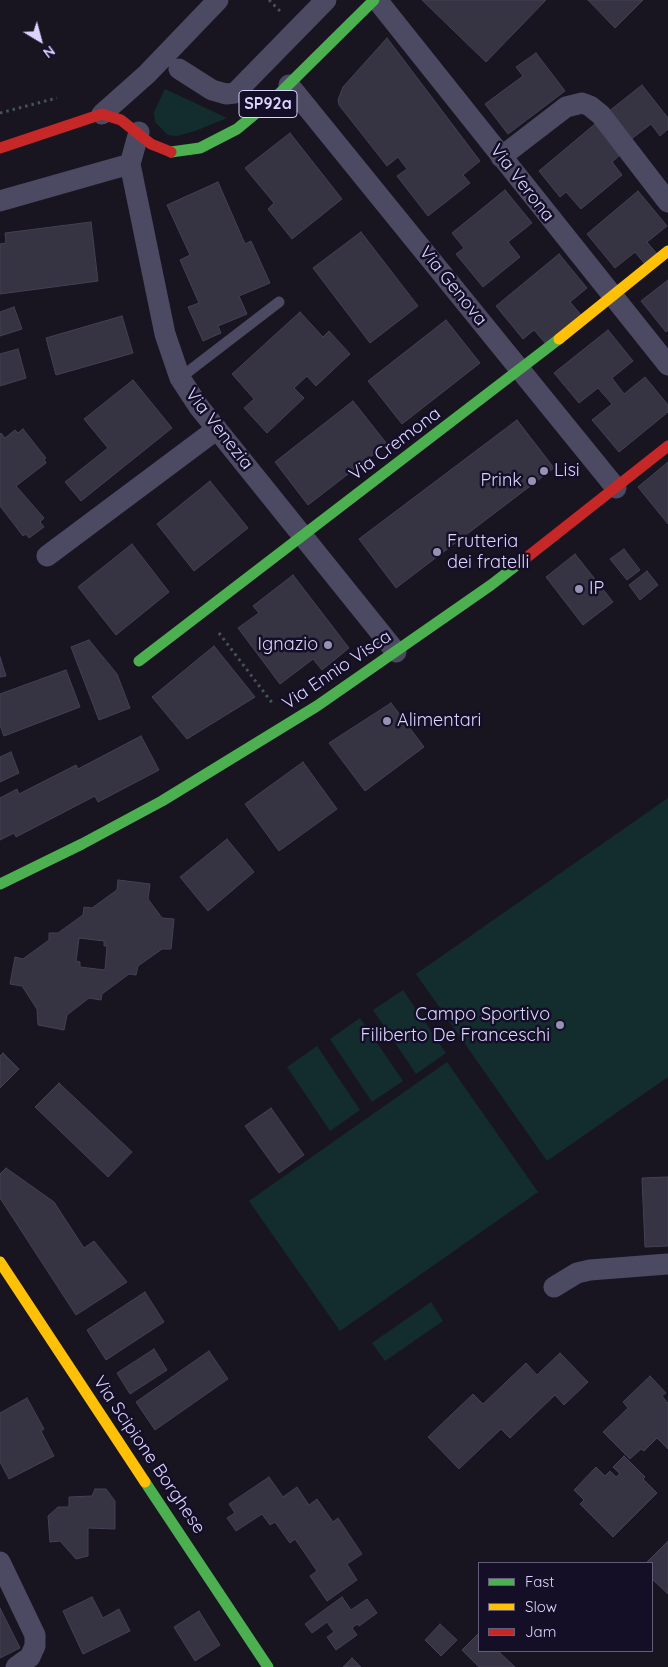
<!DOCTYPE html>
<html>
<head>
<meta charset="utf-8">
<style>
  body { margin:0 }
  #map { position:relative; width:668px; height:1667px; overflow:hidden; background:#181521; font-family:Quicksand,sans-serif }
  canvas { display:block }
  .legend { position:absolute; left:478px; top:1562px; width:175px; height:90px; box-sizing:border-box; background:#140f27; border:1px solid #645e7d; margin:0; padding:6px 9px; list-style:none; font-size:15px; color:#dbd5ff }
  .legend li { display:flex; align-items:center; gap:10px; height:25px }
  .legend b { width:25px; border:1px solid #645e7d }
  .north { position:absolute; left:15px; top:15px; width:50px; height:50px; -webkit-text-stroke:4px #140f27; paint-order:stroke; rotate:143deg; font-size:14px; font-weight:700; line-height:20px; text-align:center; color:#dbd5ff }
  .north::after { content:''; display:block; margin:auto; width:18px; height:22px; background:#dbd5ff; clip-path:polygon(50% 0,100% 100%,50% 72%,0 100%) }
</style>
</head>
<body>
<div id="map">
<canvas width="668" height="1667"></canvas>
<ul class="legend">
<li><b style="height:6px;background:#4caf50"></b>Fast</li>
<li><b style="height:6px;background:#ffc107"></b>Slow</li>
<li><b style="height:6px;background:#c62828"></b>Jam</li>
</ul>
<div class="north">N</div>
</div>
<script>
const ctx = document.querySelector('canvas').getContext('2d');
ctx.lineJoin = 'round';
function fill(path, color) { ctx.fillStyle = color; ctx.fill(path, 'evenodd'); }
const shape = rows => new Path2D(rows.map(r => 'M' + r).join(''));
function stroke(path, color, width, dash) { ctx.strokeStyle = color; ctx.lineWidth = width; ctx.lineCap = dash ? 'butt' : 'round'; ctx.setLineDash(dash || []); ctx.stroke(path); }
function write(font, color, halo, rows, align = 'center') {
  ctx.font = font + ' Quicksand,sans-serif'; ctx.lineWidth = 5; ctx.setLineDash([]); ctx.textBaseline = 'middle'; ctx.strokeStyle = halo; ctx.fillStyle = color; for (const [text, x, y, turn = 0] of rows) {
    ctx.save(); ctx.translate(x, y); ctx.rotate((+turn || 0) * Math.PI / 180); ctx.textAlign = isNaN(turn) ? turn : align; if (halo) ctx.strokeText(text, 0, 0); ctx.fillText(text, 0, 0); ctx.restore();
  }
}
const green = shape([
  [165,89,227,118,195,131,177,136,168,135,155,122,154,112],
  [668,798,668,1077,547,1161,416,974],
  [403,990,446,1053,416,1074,373,1010],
  [360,1018,403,1081,372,1102,330,1039],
  [317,1046,360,1110,330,1131,287,1067],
  [447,1062,538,1192,340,1331,249,1201],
  [431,1302,443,1321,385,1361,372,1343]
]);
const building = shape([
  [422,0,546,0,486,62,422,0],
  [588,0,643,0,615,28,588,0],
  [387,38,480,161,463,175,470,183,428,216,397,176,407,169,398,157,387,166,339,105,338,100,343,87,387,38],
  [536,53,565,91,508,134,485,104,523,76,516,67,536,53],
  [642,85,668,118,668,129,660,136,651,124,630,140,608,112,642,85],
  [595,124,621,154,612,162,622,175,581,209,566,192,560,197,539,171,595,124],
  [290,133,342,199,292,239,268,209,274,203,245,168,290,133],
  [218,182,245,244,251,241,270,283,239,296,247,314,218,326,221,333,203,341,188,307,199,303,180,260,190,255,167,205,218,182],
  [505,190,532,223,508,242,520,257,483,287,456,254,464,248,452,233,505,190],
  [638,191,667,226,647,242,657,254,645,264,635,252,615,268,587,234,638,191],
  [91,222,98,281,0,294,0,244,6,243,5,233,91,222],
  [361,232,418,306,370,343,313,268,361,232],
  [559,254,587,288,570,302,582,316,547,345,534,330,523,339,496,306,559,254],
  [668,280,668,330,666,332,641,301,668,280],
  [14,307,22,329,0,336,0,312,14,307],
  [300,312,323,337,329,331,350,354,316,386,307,376,294,388,304,398,267,433,244,408,254,399,232,374,300,312],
  [122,316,133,353,56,375,46,338,122,316],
  [446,320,480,363,402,424,368,381,446,320],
  [608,330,633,361,612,378,624,394,645,377,668,405,668,412,619,452,592,420,612,404,598,388,579,403,554,373,608,330],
  [18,349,26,378,0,386,0,354,18,349],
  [133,380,172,428,81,501,65,482,108,448,84,419,133,380],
  [353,401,387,444,308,505,275,462,353,401],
  [517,420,554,468,396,588,359,539,517,420],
  [23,429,46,458,44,459,46,463,16,486,44,518,40,522,44,527,29,538,26,534,23,536,0,506,0,434,1,433,5,438,15,430,18,433,23,429],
  [668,462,668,524,638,487,668,462],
  [210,481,248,528,194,571,157,524,210,481],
  [132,544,169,592,116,635,78,587,132,544],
  [624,549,640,570,627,580,610,559,624,549],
  [575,554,613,602,583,625,546,577,575,554],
  [647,571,658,585,640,600,629,585,647,571],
  [293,575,349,648,322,670,313,659,280,684,238,628,259,613,253,606,293,575],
  [89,640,117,674,130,708,99,720,71,647,89,640],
  [214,646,255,697,187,739,152,697,214,646],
  [0,657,6,676,0,677,0,657],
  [66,670,80,707,4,736,0,725,0,694,66,670],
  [391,703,424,747,365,791,329,743,391,703],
  [141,736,159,770,98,802,95,796,16,837,14,833,0,840,0,798,17,789,19,794,76,765,78,769,141,736],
  [11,752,19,773,0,782,0,757,11,752],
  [303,762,337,809,279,851,245,804,303,762],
  [227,839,254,872,208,911,180,877,227,839],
  [118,880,150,884,148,899,162,918,174,919,171,949,162,949,138,966,136,975,129,974,102,994,101,1000,89,998,67,1015,64,1030,38,1025,37,1009,22,986,10,984,15,957,23,959,49,940,49,933,58,933,83,915,84,907,92,908,117,890,118,880],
  [79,938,104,941,104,946,107,946,105,970,80,967,80,962,76,961,79,938],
  [3,1053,19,1069,0,1088,0,1056,3,1053],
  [59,1083,132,1152,108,1177,35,1107,59,1083],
  [271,1108,304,1155,279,1173,245,1126,271,1108],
  [6,1168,54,1202,84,1248,94,1241,127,1282,76,1315,0,1198,0,1174,6,1168],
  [668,1177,668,1246,645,1247,642,1178,668,1177],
  [145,1292,164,1322,106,1360,87,1330,145,1292],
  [154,1349,167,1370,130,1394,117,1373,154,1349],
  [209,1351,228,1379,155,1430,136,1402,209,1351],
  [560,1353,588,1382,564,1405,555,1395,510,1438,501,1429,459,1469,428,1437,473,1394,483,1404,526,1363,537,1375,560,1353],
  [650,1376,666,1393,662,1396,668,1403,668,1449,657,1438,644,1451,641,1449,630,1459,603,1432,628,1408,623,1402,650,1376],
  [27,1398,44,1429,41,1431,54,1456,9,1479,0,1462,0,1413,27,1398],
  [624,1456,645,1477,643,1479,657,1493,613,1537,580,1504,584,1500,574,1490,596,1467,605,1476,610,1471,616,1477,620,1474,613,1467,624,1456],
  [269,1477,283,1497,297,1487,309,1505,317,1499,333,1522,338,1518,362,1554,347,1564,357,1580,327,1601,310,1576,317,1571,295,1539,290,1543,275,1522,270,1525,262,1514,236,1531,227,1518,235,1513,229,1504,269,1477],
  [95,1489,106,1489,115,1501,115,1529,88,1528,88,1556,76,1559,60,1541,50,1542,48,1516,58,1507,69,1507,69,1497,92,1496,95,1489],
  [668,1541,668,1594,652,1579,652,1563,646,1563,668,1541],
  [92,1597,103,1618,119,1609,130,1631,83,1654,63,1611,92,1597],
  [342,1597,351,1610,367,1599,377,1613,359,1626,357,1624,352,1628,357,1635,336,1650,327,1637,334,1632,327,1622,312,1633,305,1624,342,1597],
  [0,1608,20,1648,0,1658,0,1608],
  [199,1611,220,1645,195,1661,174,1627,199,1611],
  [440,1624,457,1640,441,1656,425,1640,440,1624],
  [479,1633,479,1651,498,1651,515,1667,479,1667,462,1650,479,1633],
  [352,1658,361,1667,343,1667,352,1658]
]);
const path = shape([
  [269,0,282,13],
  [0,113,57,98],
  [219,633,273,704]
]);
const lane = shape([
  [180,378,279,302]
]);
const street = shape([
  [377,0,668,365],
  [179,69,212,90,226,94,235,93,326,0],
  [289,85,616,488],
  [102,114,147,74,218,0],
  [139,132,130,164,165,334,180,378,199,407,396,652],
  [501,157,566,107,582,103,590,106,601,115,668,202],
  [0,201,130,164],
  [47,556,217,429],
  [554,1287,577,1273,590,1270,668,1264],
  [0,1562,35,1635,35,1646,30,1657,16,1667]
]);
const fast = shape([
  [171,152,200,148,237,129,279,94,374,0],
  [139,661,559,339],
  [0,884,82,844,162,801,317,706,491,585,526,558],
  [145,1482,268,1667]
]);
const slow = shape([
  [559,339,668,251],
  [0,1262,145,1482]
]);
const jam = shape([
  [0,148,102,114,121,120,151,144,171,152],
  [526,558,668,446]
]);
const markers = [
  [544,471,5,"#9792b1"],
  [532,481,5,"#9792b1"],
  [437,552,5,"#9792b1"],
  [579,589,5,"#9792b1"],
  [328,645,5,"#9792b1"],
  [387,721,5,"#9792b1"],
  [560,1025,5,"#9792b1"]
];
const shields = [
  [268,104,58]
];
const shieldNames = [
  ["SP92a",268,104]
];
const streetNames = [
  ["Via Verona",522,183,52],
  ["Via Genova",453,286,51],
  ["Via Venezia",219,429,52],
  ["Via Cremona",395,444,-37],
  ["Via Ennio Visca",337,670,-34],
  ["Via Scipione Borghese",149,1455,56]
];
const poiNames = [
  ["Lisi",554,471],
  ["Prink",522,481,"right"],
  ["Frutteria",447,542],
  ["dei fratelli",447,563],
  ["IP",589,589],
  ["Ignazio",318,645,"right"],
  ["Alimentari",397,721],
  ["Campo Sportivo",550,1015,"right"],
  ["Filiberto De Franceschi",550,1036,"right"]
];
fill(green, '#132d2e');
fill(building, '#363343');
stroke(building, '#454055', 1);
stroke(path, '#465261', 3, [2.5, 4]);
stroke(lane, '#4b4a62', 11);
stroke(street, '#4b4a62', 21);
stroke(fast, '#4caf50', 11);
stroke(slow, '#ffc107', 11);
stroke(jam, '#c62828', 11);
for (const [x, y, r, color] of markers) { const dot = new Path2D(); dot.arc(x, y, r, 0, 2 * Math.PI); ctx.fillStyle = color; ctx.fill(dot); stroke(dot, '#140f27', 2); }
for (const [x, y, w] of shields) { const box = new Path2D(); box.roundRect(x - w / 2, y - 13.5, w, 27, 4); ctx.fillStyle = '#140f27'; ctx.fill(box); stroke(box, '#dbd5ff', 1); }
write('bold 16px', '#dbd5ff', null, shieldNames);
write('18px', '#dbd5ff', '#140f27', streetNames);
write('18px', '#dbd5ff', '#140f27', poiNames, 'left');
</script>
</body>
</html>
